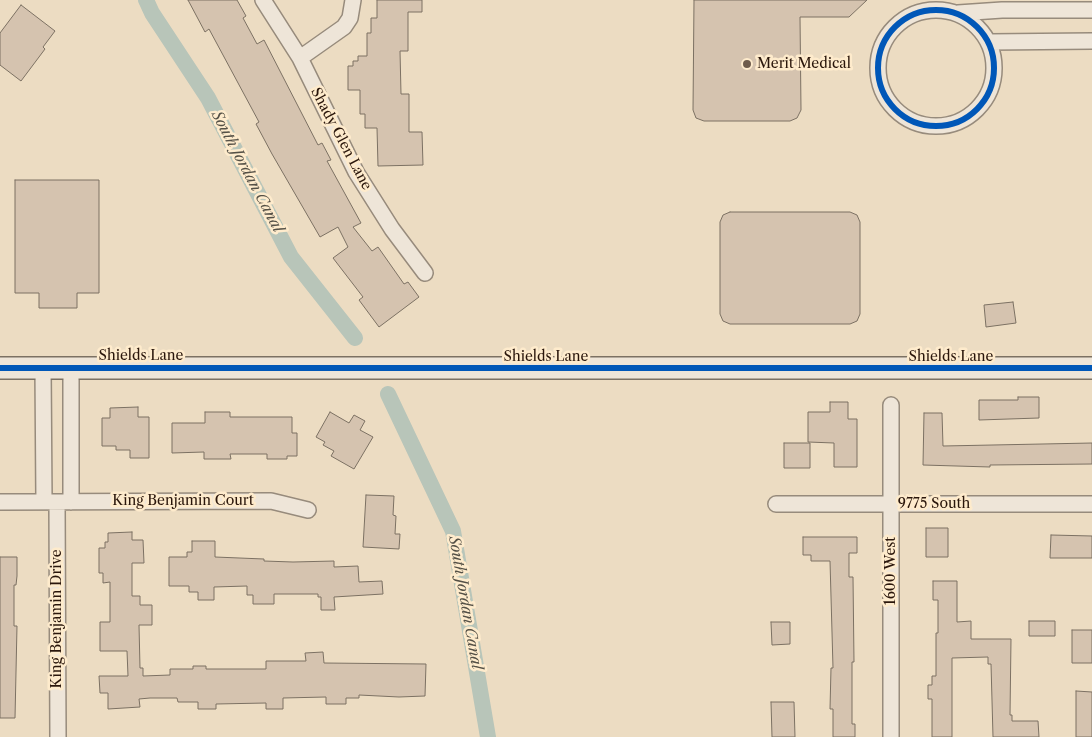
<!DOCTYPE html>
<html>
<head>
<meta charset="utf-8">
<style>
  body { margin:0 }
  canvas { display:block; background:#ecdcc2 }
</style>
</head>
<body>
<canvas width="1092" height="737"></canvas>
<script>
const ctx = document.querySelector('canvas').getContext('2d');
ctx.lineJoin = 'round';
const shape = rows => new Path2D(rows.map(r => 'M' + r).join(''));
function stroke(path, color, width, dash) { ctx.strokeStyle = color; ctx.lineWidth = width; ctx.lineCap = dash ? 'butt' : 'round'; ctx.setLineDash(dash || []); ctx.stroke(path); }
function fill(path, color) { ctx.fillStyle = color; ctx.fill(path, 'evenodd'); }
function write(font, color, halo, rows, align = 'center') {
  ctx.font = font + ' "Libre Caslon Text",serif'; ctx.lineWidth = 5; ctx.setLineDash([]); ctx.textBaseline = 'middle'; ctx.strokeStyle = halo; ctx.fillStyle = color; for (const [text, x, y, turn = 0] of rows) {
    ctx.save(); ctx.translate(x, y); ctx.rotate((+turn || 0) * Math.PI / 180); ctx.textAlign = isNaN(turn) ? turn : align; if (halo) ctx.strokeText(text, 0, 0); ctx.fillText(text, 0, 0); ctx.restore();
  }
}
const canal = shape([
  [146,0,152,13,208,98,291,257,355,338],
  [388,394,453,531,488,737]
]);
const building = shape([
  [188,0,237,0,246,16,243,18,257,44,264,40,318,145,322,143,331,160,327,161,361,223,353,227,372,251,378,247,404,284,408,282,419,297,379,327,359,300,363,297,333,258,348,247,338,227,320,237,272,154,256,124,259,122,209,29,205,32,188,0],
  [377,0,422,0,422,12,408,12,408,51,400,51,401,94,409,94,409,132,422,132,423,165,378,166,377,128,365,128,365,114,360,114,360,90,348,90,348,66,353,66,353,61,358,61,358,56,367,56,367,33,371,33,371,18,377,18,377,0],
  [694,0,867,0,849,17,800,17,801,110,797,118,790,121,704,121,696,118,693,110,694,0],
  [21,5,55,31,43,47,45,49,21,81,0,65,0,33,21,5],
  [15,180,99,180,99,293,77,293,77,308,39,308,39,293,15,293,15,180],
  [730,212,850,212,857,215,860,222,860,314,857,321,850,324,730,324,723,321,720,314,720,222,723,215,730,212],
  [1013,302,1016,323,986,327,984,305,1013,302],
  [1018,397,1039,397,1039,418,979,420,979,400,1018,400,1018,397],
  [830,402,848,402,848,419,857,419,857,467,834,467,834,443,808,442,808,412,830,412,830,402],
  [138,407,138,417,149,417,149,458,130,458,130,450,116,450,116,446,102,446,102,418,110,418,110,408,138,407],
  [205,412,230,412,230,417,292,417,292,433,297,433,297,456,287,456,287,459,267,459,267,454,230,454,231,459,204,459,204,452,172,453,172,423,205,423,205,412],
  [330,412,349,423,354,415,365,421,360,430,373,437,354,469,331,456,334,451,323,445,325,442,316,437,330,412],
  [924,413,942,413,943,446,1092,443,1092,464,990,465,990,467,923,465,924,413],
  [784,443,810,443,810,468,784,468,784,443],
  [366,495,394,496,393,515,396,516,395,534,400,534,399,549,363,547,366,495],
  [926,528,948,528,948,557,926,557,926,528],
  [132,532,132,540,143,540,144,563,132,563,132,596,140,596,140,605,152,605,152,625,139,625,140,668,143,668,143,676,170,675,170,669,193,669,193,666,206,666,206,669,266,669,266,661,306,661,305,653,323,652,324,663,426,664,425,696,399,697,359,695,359,698,346,698,346,704,326,704,326,697,283,698,283,709,266,709,266,703,216,704,216,709,198,709,198,702,178,702,177,698,150,698,139,699,140,707,108,709,108,693,100,693,99,676,128,676,127,651,100,651,100,622,110,622,110,582,103,583,103,573,99,573,99,548,105,548,105,542,108,542,108,533,132,532],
  [1051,535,1092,536,1092,558,1050,558,1051,535],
  [803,537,857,537,857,553,849,553,849,577,853,577,854,662,852,662,852,724,855,724,855,737,833,737,833,709,830,709,831,668,833,668,830,561,811,561,811,555,803,555,803,537],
  [192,541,215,541,215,557,264,559,264,561,293,562,334,561,334,567,358,566,359,582,382,581,383,594,334,597,335,610,321,610,321,597,318,597,318,594,274,594,274,604,253,604,253,595,247,595,247,586,214,587,214,600,198,600,198,592,189,592,189,586,169,586,169,557,187,557,187,552,192,552,192,541],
  [0,557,17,557,17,576,16,585,14,585,14,626,17,626,15,718,0,718,0,557],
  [933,581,957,581,957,622,971,621,971,639,1011,639,1010,715,1012,715,1012,721,1038,721,1039,737,993,737,991,664,988,664,988,657,952,658,952,737,932,737,932,699,928,699,928,685,932,685,932,676,936,676,936,633,938,633,938,600,933,600,933,581],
  [1029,621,1055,621,1055,636,1029,636,1029,621],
  [771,622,790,622,790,644,772,645,771,622],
  [1072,630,1092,630,1092,663,1072,663,1072,630],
  [1076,691,1092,692,1092,737,1076,737,1076,691],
  [771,702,794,702,795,737,772,737,771,702]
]);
const minor = shape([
  [263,0,300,58,356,172,392,229,425,273],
  '878 68a58 58 0 1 1 116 0a58 58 0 1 1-116 0Z',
  [958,13,1002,10,1092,10],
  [990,42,1092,41],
  [300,58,344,27,350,18,353,0],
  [43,368,44,502],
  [71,368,71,502],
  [891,405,891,737],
  [0,502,271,501,308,510],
  [57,502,58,737],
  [776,504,1092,504]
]);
const secondary = shape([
  [0,368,1092,368]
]);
const cycleway = shape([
  '878 68a58 58 0 1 1 116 0a58 58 0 1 1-116 0Z',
  [0,368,1092,368]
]);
const markers = [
  [747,64,5,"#6e5b4b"]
];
const poiNames = [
  ["Merit Medical",757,64]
];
const streetNames = [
  ["Shady Glen Lane",341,139,62],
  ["Shields Lane",141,356],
  ["Shields Lane",546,357],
  ["Shields Lane",951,357],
  ["King Benjamin Court",183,501],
  ["9775 South",934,504],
  ["1600 West",891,571,-90],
  ["King Benjamin Drive",57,619,-90]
];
const waterNames = [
  ["South Jordan Canal",247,172,62],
  ["South Jordan Canal",465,603,80]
];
stroke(canal, '#b8c5b9', 16);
fill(building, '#d5c3af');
stroke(building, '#7c7163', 1);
stroke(minor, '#978b7c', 18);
stroke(secondary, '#7c7163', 24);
stroke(minor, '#eee5d8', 15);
stroke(secondary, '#eee5d8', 21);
stroke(cycleway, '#0057b8', 6);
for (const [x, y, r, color] of markers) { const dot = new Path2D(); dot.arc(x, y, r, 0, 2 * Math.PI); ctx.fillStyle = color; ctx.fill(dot); stroke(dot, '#feebcc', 2); }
write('14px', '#2a160b', '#feebcc', poiNames, 'left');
write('14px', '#2a160b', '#feebcc', streetNames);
write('italic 15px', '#545046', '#feebcc', waterNames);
</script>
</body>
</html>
